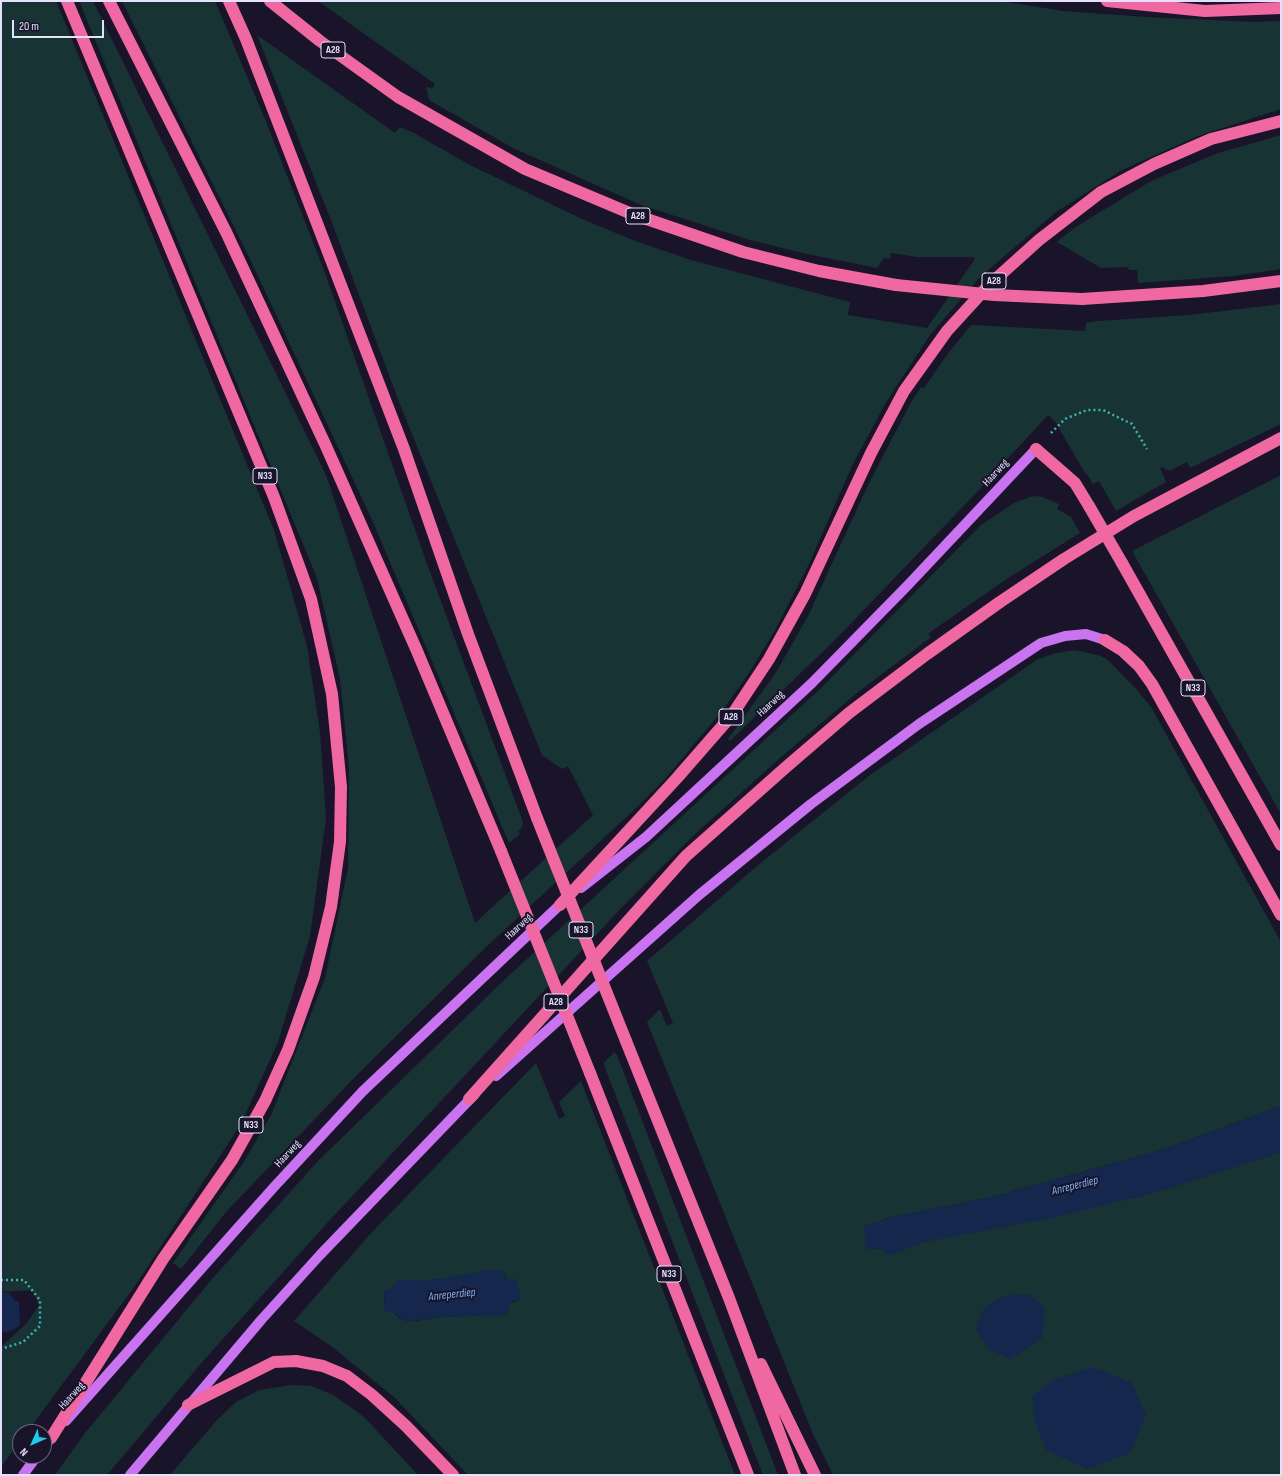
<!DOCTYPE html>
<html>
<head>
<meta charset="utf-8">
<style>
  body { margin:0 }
  #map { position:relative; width:1282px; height:1476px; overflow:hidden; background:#19142a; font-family:"Sofia Sans Condensed",sans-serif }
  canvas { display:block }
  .frame { position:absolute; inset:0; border:2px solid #e5e1fc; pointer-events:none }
  .north { position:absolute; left:12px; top:1424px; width:40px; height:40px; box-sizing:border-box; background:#19142a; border:1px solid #6b667e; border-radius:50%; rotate:225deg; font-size:11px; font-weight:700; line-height:16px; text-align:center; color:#e5e1fc }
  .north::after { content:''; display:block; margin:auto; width:14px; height:18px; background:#20c9e9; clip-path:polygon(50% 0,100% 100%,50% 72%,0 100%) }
  .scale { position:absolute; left:12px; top:20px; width:92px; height:18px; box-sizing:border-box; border:2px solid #e5e1fc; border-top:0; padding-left:5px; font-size:12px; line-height:14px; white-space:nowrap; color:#e5e1fc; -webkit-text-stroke:3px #19142a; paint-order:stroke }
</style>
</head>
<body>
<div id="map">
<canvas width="1282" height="1476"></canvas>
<div class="frame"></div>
<div class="north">N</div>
<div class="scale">20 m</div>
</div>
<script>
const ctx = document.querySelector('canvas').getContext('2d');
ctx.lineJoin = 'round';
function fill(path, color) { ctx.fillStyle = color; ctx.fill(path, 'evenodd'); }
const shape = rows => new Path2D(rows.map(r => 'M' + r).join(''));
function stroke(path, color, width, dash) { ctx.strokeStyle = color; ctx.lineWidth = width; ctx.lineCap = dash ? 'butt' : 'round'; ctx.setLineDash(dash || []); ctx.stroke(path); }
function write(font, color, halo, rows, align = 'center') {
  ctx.font = font + ' "Sofia Sans Condensed",sans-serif'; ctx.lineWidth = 4; ctx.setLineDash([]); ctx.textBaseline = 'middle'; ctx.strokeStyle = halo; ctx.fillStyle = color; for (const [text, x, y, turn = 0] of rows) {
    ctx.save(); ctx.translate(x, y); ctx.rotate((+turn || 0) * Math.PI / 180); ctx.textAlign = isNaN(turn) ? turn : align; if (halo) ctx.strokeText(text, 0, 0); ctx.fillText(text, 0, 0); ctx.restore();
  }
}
const green = shape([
  [1,1,56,1,274,530,307,646,320,732,326,818,310,936,278,1042,241,1124,135,1286,27,1432,20,1432,20,1441,1,1467,1,1347,27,1323,39,1305,32,1290,1,1292],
  [79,1,93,1,326,475,475,923,593,815,568,766,562,769,542,755,399,402,329,215,257,35,395,133,400,127,414,133,468,164,582,219,635,241,691,260,850,302,848,315,927,328,975,259,973,257,917,257,891,253,890,259,884,258,877,268,802,253,750,240,641,205,513,148,429,100,426,86,432,89,435,84,318,1,1000,1,1064,11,1146,17,1254,22,1281,21,1281,109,1198,136,1122,170,1056,212,979,278,930,335,885,404,852,466,810,562,774,632,749,673,722,711,665,779,635,809,485,948,355,1077,226,1212,181,1269,173,1263,175,1260,245,1160,271,1115,325,978,348,868,349,768,340,679,317,578],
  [122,1,215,1,265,119,325,273,427,564,523,822,522,827,518,831,520,834,509,843,373,522,249,257],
  [1281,135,1281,269,1234,276,1138,283,1137,270,1129,270,1128,267,1101,268,1057,242,1074,228,1151,181,1218,153],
  [1281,304,1281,424,1190,468,1187,462,1170,471,1168,469,1165,470,1164,467,1160,468,1166,482,1116,511,1099,481,1093,484,1087,474,1085,473,1056,423,1048,415,978,491,836,639,730,741,728,739,775,674,808,616,867,487,910,404,921,387,924,388,946,356,971,325,1085,331,1086,323,1097,321,1190,315],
  [1281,475,1281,814,1132,551],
  [1033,496,1043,497,1059,504,1057,509,1071,517,1080,533,1008,578,929,633,930,638,858,692,780,758,694,835,624,905,329,1221,204,1360,107,1475,55,1475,85,1433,212,1279,318,1161,503,981,820,689,981,525,1014,503],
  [1075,650,1101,656,1109,661,1136,689,1151,707,1281,942,1281,1106,1165,1149,992,1197,884,1219,879,1222,867,1249,880,1248,899,1251,923,1242,1142,1196,1281,1152,1281,1475,833,1475,813,1434,647,1022,660,1009,667,1026,673,1023,647,961,757,866,870,775,1038,659,1056,653],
  [614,1052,617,1055,778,1475,763,1475,605,1068,604,1063],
  [536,1063,559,1119,565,1116,559,1102,581,1081,735,1475,468,1475,394,1397,331,1346,294,1321,373,1231],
  [504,1273,520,1300,467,1316,440,1317,416,1321,400,1319,393,1312,385,1312,384,1291,392,1289,399,1280,430,1280],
  [293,1385,312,1386,333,1395,349,1406,364,1417,418,1475,170,1475,216,1421,236,1402,259,1390]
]);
const water = shape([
  [1281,1106,1281,1152,1277,1154,1142,1196,1052,1218,923,1242,888,1255,880,1248,867,1250,864,1226,879,1222,884,1219,992,1197,1165,1149],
  [497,1269,502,1270,508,1280,516,1279,519,1289,520,1300,511,1302,509,1310,505,1315,440,1317,406,1322,393,1312,385,1312,384,1290,392,1289,399,1280,430,1280],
  [2,1292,9,1293,15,1301,19,1301,20,1324,14,1330,7,1332,1,1332],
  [1029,1294,1045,1308,1042,1338,1010,1359,990,1350,976,1330,984,1307,1004,1296],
  [1093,1367,1132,1383,1146,1415,1130,1453,1087,1469,1046,1450,1035,1422,1032,1396,1055,1379]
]);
const path = shape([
  [1051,433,1065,419,1087,410,1103,410,1132,424,1147,449],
  [1,1280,24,1280,40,1300,40,1326,23,1342,1,1349]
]);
const primary = shape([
  [581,888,646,837,812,683,908,585,1036,449],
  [496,1076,699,895,811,804,919,724,1041,643,1065,636,1086,634,1105,640],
  [66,1421,274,1187,363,1091,565,900],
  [44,1447,55,1433],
  [23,1475,37,1456],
  [130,1475,262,1319,320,1255,475,1094]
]);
const highway = shape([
  [109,1,226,232,325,444,417,651,501,851],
  [229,1,246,39,404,449,468,634,537,818],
  [270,1,320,41,398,97,525,169,632,214,743,252,819,271,896,285],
  [1107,1,1205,11,1281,8],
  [1082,299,1203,291,1281,281],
  [1036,449,1075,483,1089,506],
  [1122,563,1281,845],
  [1105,640,1123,651,1139,666,1152,684,1281,915],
  [560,905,677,778,732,715,769,659,805,594,871,453,904,391,947,331,989,285,1039,240,1101,192,1154,164,1211,139,1281,121],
  [626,1041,729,1298,795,1475],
  [590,1073,748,1475],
  [469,1099,686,856,785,768,849,713,927,654,1000,602,1064,559,1134,516,1281,438],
  [761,1364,815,1475],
  [188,1405,274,1362,296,1361,323,1366,347,1376,372,1395,406,1426,453,1475],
  [51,1438,163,1259,232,1160,265,1101,288,1050,314,977,331,907,340,842,341,787,332,694,311,599,274,497,67,1]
]);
const highwayBridge = shape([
  [896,285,994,295,1082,299],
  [1089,506,1122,563],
  [537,818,626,1041],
  [501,851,590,1073]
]);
const shields = [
  [333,50,24],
  [638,216,24],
  [994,281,24],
  [265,476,24],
  [1193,688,24],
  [731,717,24],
  [581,930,24],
  [556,1002,24],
  [251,1125,24],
  [669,1274,24]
];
const shieldNames = [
  ["A28",333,50],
  ["A28",638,216],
  ["A28",994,281],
  ["N33",265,476],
  ["N33",1193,688],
  ["A28",731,717],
  ["N33",581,930],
  ["A28",556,1002],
  ["N33",251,1125],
  ["N33",669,1274]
];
const streetNames = [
  ["Haarweg",996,473,-47],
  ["Haarweg",771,704,-43],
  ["Haarweg",519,927,-43],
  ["Haarweg",288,1154,-47],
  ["Haarweg",72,1396,-48]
];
const waterNames = [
  ["Anreperdiep",1075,1186,-14],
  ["Anreperdiep",452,1295,-6]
];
fill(green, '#183334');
fill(water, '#15274d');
stroke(path, '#3eb3b2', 2.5, [2, 3]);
stroke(primary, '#c973f1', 10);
stroke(highway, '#f068a1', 12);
stroke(highwayBridge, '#f068a1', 12);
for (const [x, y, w] of shields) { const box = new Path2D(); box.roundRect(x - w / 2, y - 8, w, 16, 3); ctx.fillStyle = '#19142a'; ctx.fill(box); stroke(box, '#e5e1fc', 1); }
write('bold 10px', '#e5e1fc', null, shieldNames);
write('11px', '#e5e1fc', '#19142a', streetNames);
write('italic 12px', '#79b3f2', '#19142a', waterNames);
</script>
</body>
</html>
